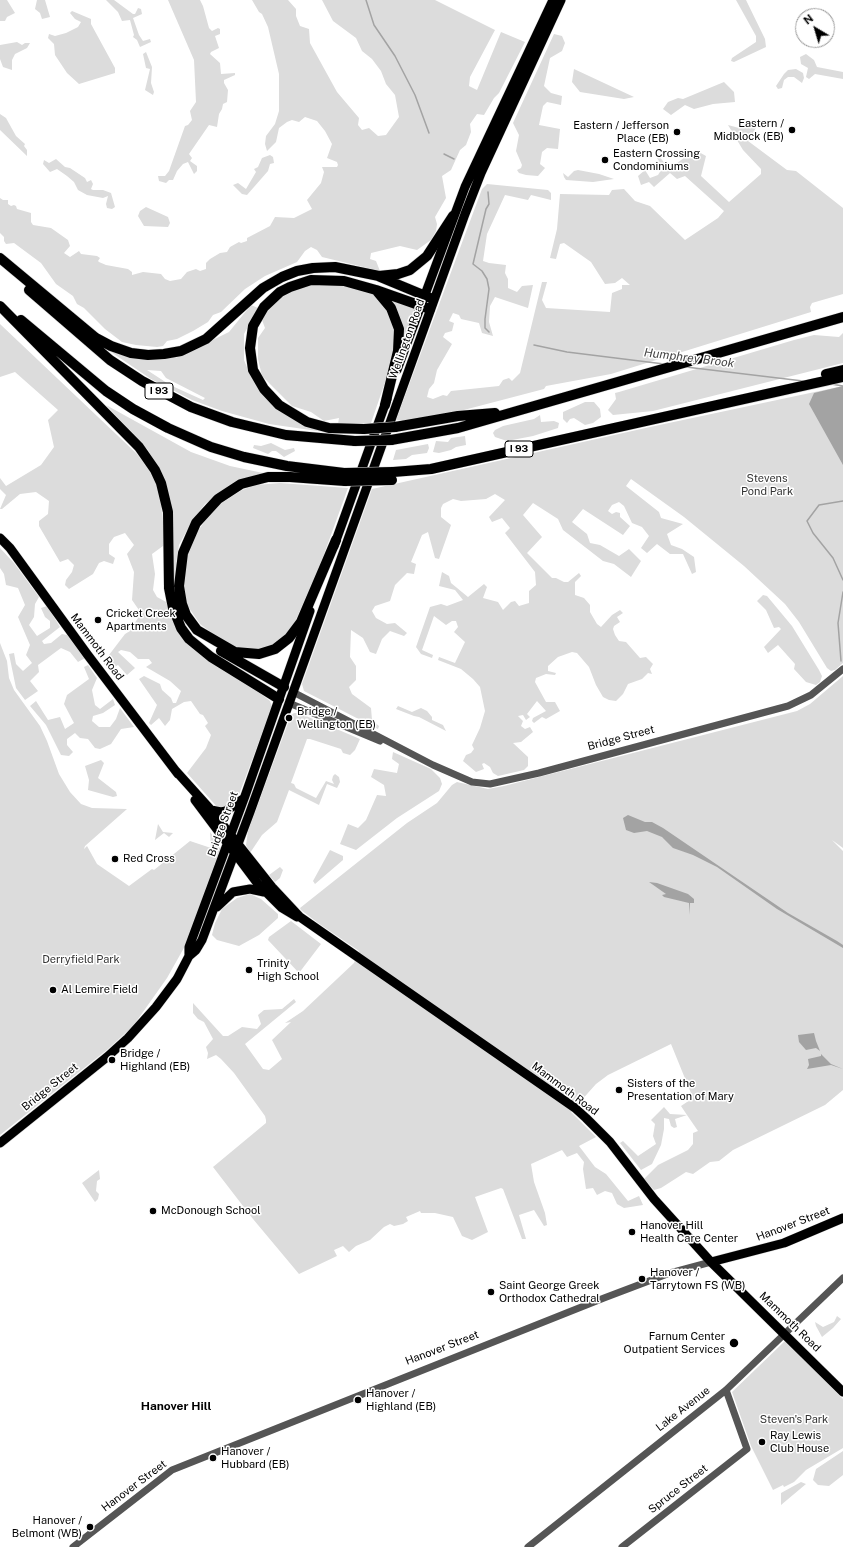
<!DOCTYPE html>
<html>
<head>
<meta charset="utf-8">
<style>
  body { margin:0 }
  #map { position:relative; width:843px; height:1547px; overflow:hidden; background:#fff; font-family:"Public Sans",sans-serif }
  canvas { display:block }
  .north { position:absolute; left:795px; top:8px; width:40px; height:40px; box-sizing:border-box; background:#fff; border:1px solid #999; border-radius:50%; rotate:322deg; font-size:11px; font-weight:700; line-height:16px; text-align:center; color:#000 }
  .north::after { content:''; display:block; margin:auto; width:14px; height:18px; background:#000; clip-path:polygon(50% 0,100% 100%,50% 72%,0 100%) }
</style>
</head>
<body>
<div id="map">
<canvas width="843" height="1547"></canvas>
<div class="north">N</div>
</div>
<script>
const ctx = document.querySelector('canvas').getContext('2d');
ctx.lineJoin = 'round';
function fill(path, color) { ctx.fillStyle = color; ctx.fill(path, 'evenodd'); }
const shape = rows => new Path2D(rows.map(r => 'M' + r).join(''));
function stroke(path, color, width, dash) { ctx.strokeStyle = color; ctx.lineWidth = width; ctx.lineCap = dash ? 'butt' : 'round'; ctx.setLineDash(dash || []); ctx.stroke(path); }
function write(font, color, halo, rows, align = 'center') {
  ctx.font = font + ' "Public Sans",sans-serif'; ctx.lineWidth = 3; ctx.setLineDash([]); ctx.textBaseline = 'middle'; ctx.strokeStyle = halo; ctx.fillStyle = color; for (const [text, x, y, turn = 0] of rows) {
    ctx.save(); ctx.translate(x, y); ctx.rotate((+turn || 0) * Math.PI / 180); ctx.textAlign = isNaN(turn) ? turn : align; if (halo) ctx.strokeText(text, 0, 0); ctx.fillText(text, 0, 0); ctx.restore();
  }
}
const green = shape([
  [0,0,7,0,15,13,7,17,5,21,0,21],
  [37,0,45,0,50,17,42,19,40,13,35,9],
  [106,0,114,0,133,14,135,14,138,8,141,9,142,14,133,18,139,35,143,41,150,39,151,42,140,47,137,40,133,37,134,35,130,20,122,21,118,12],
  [168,0,200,0,203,6,209,28,212,31,218,28,220,29,220,34,215,36,219,48,211,52,210,54,220,63,221,74,235,73,235,75,224,80,224,83,228,90,227,102,223,104,222,109,219,114,217,127,209,125,189,154,192,158,190,161,197,166,197,171,194,174,188,162,183,164,177,171,173,180,169,180,166,183,159,181,158,176,165,176,169,171,185,126,188,125,192,120,190,111,196,102,194,60],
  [252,0,288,0,296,9,296,16,300,26,309,29,310,43,337,92,359,118,358,125,362,130,369,128,378,136,386,135,399,117,395,95,386,84,381,71,372,59,362,51,356,38,333,21,322,0,435,0,495,30,470,77,469,86,477,90,501,32,525,42,499,93,494,98,484,115,477,114,470,124,471,132,466,145,460,150,451,170,442,176,446,198,435,217,437,224,436,231,431,240,417,250,400,246,371,253,370,259,376,261,380,271,322,257,317,250,311,247,305,251,297,262,265,276,245,289,221,312,213,315,208,322,193,331,177,339,167,341,163,346,157,347,136,345,122,342,105,329,84,308,77,304,73,296,56,284,41,263,14,243,6,244,4,241,4,237,0,233,0,198,3,200,8,200,8,204,11,206,14,205,16,206,17,209,31,213,31,222,33,225,51,228,68,240,70,246,64,253,70,257,79,251,81,254,97,256,100,258,98,261,99,262,106,265,128,269,132,272,132,275,143,272,161,274,165,279,170,281,181,279,187,272,196,269,200,271,206,269,206,263,210,259,220,253,227,252,230,247,239,242,241,243,247,241,247,238,270,226,275,217,294,218,312,209,307,200,321,183,324,172,322,167,337,167,338,165,337,162,327,158,332,144,325,131,317,121,305,117,299,122,292,120,287,122,279,128,276,142,267,151,265,144,266,136,275,124,279,111,279,74,268,27,262,14,259,12],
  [736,0,746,0,765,39,766,47,734,62,731,61,732,58,756,42,756,36],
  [72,11,91,19,91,24,115,68,115,73,79,84,67,73,55,55,54,44,48,38,49,34,55,36,66,33,78,27,81,22,75,19,70,13],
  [554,34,562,36,565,43,562,51,550,58,544,86,551,93,562,96,561,105,547,102,543,106,539,125,560,129,558,149,547,148,542,152,540,164,545,168,538,176,526,175,519,173,517,170,521,168,522,165,516,151,519,135,513,123],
  [17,42,22,45,25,43,30,43,27,48,15,54,12,60,12,70,3,67,0,59,0,45],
  [146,52,152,67,151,83,154,92,153,95,145,90,150,69,146,68,143,54],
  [806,54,814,60,817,67,843,72,843,79,815,74,809,79,806,77,808,68,801,64,800,57],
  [574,69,634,97,624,99,580,92,572,82],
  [796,69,803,73,804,78,802,83,794,77,788,77,784,80,782,88,778,89,776,86,784,74,788,70],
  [724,82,734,92,735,102,713,104,694,109,685,105,671,115,663,109,668,102,678,98,683,99],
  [0,114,6,118,16,136,25,144,24,146,27,150,27,156,0,130],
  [747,123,759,123,748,141,787,170,796,171,843,208,843,294,812,303,810,307,811,312,611,374,546,386,544,389,460,411,412,420,396,420,482,189,487,184,548,190,551,193,551,200,531,195,528,200,505,195,487,234,483,261,489,263,506,265,505,273,508,279,508,288,517,292,522,286,533,285,528,308,495,297,490,306,489,322,493,336,482,333,479,323,461,319,459,315,453,313,449,321,454,323,452,331,445,333,443,337,452,344,437,370,434,383,429,389,427,397,433,399,443,395,447,396,451,391,499,386,503,380,509,378,512,381,520,373,542,282,547,282,542,300,546,308,610,312,612,293,622,289,622,285,630,285,622,278,615,283,605,284,591,262,564,243,560,244,556,259,550,258,557,229,560,194,609,195,612,190,624,189,635,201,650,206,685,240,718,218,724,211,685,176,677,179,670,173,654,187,649,182,641,185,638,176,645,170,650,178,658,175,663,167,657,158,659,156,669,169,692,152,697,151,706,156,701,176,729,202,761,174,761,169,743,150,728,125,739,128],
  [270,155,273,157,274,163,270,164,268,171,247,195,242,194,233,185,238,183,246,189,256,172,254,169,258,167,262,158],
  [56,159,65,167,70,168,85,178,87,182,91,180,93,184,91,189,93,190,103,190,111,193,115,207,112,209,107,208,106,204,108,196,103,198,87,195,78,190,74,182,67,176,57,169,50,172,43,164,44,160,49,163],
  [578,170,599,174,614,179,593,182,566,180,564,177,563,173,568,177,574,171],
  [146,207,168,217,170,223,168,227,144,226,138,216,140,211],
  [331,282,369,291,377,296,388,308,397,336,391,365,371,423,338,424,339,418,324,421,311,412,292,406,262,376,258,359,258,338,265,328,262,320,275,299,301,286],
  [392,300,415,308,403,341,403,328,400,317,391,302],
  [251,305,258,308,244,334,244,360,251,377,257,384,324,432,269,424,222,411,192,400,151,379,105,348,174,356,176,358,229,332],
  [147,370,161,371,166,378,205,398,203,400,170,385],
  [0,324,136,453,147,467,154,479,160,496,163,522,163,546,152,554,155,574,153,590,157,597,168,603,178,629,270,701,272,707,243,784,238,797,229,806,218,808,187,773,206,748,211,735,205,726,208,723,203,715,200,714,191,701,184,702,172,709,170,720,165,726,159,718,151,725,149,723,157,705,139,679,144,676,160,684,162,690,171,698,173,703,176,703,181,691,170,681,146,667,152,663,149,659,138,659,130,652,121,650,118,652,135,668,127,675,118,665,109,670,104,664,109,655,125,634,130,631,141,613,132,600,134,572,127,554,134,545,125,533,114,537,109,544,109,554,115,558,113,564,104,561,99,563,93,574,69,589,65,585,66,580,72,572,74,565,68,559,60,562,39,526,39,521,48,514,49,501,36,492,20,494,2,509,0,509,6,495,0,489,0,478,6,486,41,465,54,447,48,420,58,410,15,372,0,377],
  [843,333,843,363,653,411,613,415,608,410,616,399,615,393,619,392,794,340,814,335,839,337],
  [843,386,843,663,835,670,831,671,827,668,799,622,785,604,744,566,684,517,631,479,626,486,659,512,661,518,683,524,667,534,671,545,682,549,694,557,696,572,692,574,683,554,670,554,657,544,647,553,641,548,649,536,642,527,632,523,624,506,619,502,612,505,608,511,612,514,616,512,620,513,620,517,630,526,623,535,583,509,572,522,587,534,590,543,600,545,619,556,629,549,641,561,631,577,614,564,603,561,563,530,558,519,533,503,523,515,542,537,527,553,552,578,556,578,564,582,568,582,579,573,581,576,575,582,575,595,584,598,590,605,590,612,597,624,601,627,612,615,620,610,623,613,617,617,620,622,614,626,613,629,615,635,619,641,626,642,640,658,646,657,653,664,650,669,652,674,648,673,642,679,628,684,623,694,616,701,609,700,603,697,596,685,589,667,577,653,572,652,558,657,548,666,548,671,556,673,555,675,546,674,536,678,535,682,546,702,555,702,560,711,546,719,542,717,534,723,532,721,533,718,546,711,537,701,527,714,530,717,526,720,523,715,518,716,523,721,521,726,525,729,530,727,533,732,521,742,513,743,528,757,528,766,524,770,498,776,493,773,490,767,484,763,482,764,484,769,476,772,463,761,466,755,471,753,474,749,472,745,480,728,485,711,480,687,473,679,461,669,438,660,439,657,455,663,465,642,454,632,458,627,456,621,452,621,446,625,434,616,422,650,433,655,432,658,421,654,416,647,430,607,441,604,447,606,463,600,455,590,439,586,442,572,449,576,451,583,468,597,484,584,487,587,483,598,498,602,503,610,511,602,515,601,519,606,529,603,529,591,536,585,535,572,505,533,510,528,502,518,492,522,489,517,505,500,495,494,486,499,461,501,453,499,443,504,441,508,441,517,451,525,439,559,435,558,428,532,422,535,411,562,416,564,414,574,407,573,395,585,390,601,375,606,372,611,376,618,387,624,395,623,407,633,404,636,390,631,382,639,376,654,370,652,363,638,351,630,350,657,356,666,356,680,349,687,352,694,371,708,372,720,379,726,378,729,304,691,302,684,372,489,650,427],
  [585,402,594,402,600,409,601,417,593,423,585,425,574,418,570,419,567,423,563,419,563,412],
  [106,405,191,452,230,466,263,473,214,497,205,504,192,521,179,545,176,563,175,592,180,611,189,632,179,619,173,599,171,517,167,487,148,450],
  [540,415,541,422,554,421,559,423,558,428,533,436,507,441,495,437,493,433,495,430,503,426,534,419],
  [465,436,466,445,456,447,451,450,439,453,433,452,436,441,448,442,451,438],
  [271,443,285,450,294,448,295,451,284,457,276,451,272,451,268,454,253,448,254,445,261,446],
  [428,444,429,448,427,453,412,455,406,459,393,460,396,450],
  [280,483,348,488,319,568,294,624,284,638,273,646,263,650,247,651,228,645,200,624,187,605,183,587,185,558,195,535,215,507,242,490,256,485],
  [0,548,14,563,39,597,35,604,34,617,29,625,37,636,50,628,50,621,45,617,41,608,47,606,60,627,42,641,44,644,51,643,62,634,67,635,85,658,78,662,70,652,61,648,38,665,39,672,30,681,38,691,25,700,16,688,9,654,14,653,16,664,23,671,32,663,26,655,30,645,18,617,25,605,18,588,6,585,4,574,0,568],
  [763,595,767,596,792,626,819,670,822,676,820,682,816,685,806,682,794,669,795,664,778,645,768,653,764,647,781,629,779,627,774,628,766,610,757,601],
  [0,643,7,661,9,678,14,690,40,726,47,741,59,774,70,792,81,804,92,808,127,809,85,846,84,849,87,846,97,864,129,886,152,869,154,870,190,841,211,848,210,832,220,845,219,848,221,847,185,946,167,978,143,1012,133,1026,108,1049,0,1135],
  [88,665,97,678,92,690,95,705,100,709,113,699,115,705,103,713,93,716,92,721,99,727,110,727,116,719,120,708,134,727,121,729,111,744,100,749,95,748,88,739,80,738,75,733,67,739,67,745,73,752,69,756,61,755,46,725,30,706,36,701,48,720,60,717,65,729,74,723,64,704,67,695,89,679,84,667],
  [843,676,843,848,832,840,843,851,843,1090,825,1105,733,1150,719,1161,710,1162,693,1174,686,1172,661,1188,654,1190,644,1179,658,1165,688,1150,693,1144,693,1133,698,1131,687,1115,675,1119,677,1127,674,1128,671,1126,669,1119,664,1118,664,1129,661,1145,652,1164,641,1170,620,1143,623,1141,638,1156,656,1144,653,1136,655,1124,651,1120,664,1107,670,1114,687,1115,681,1106,693,1098,671,1044,608,1075,596,1084,571,1112,596,1137,579,1146,595,1167,606,1174,628,1201,639,1196,643,1205,624,1208,617,1204,612,1193,605,1191,597,1195,593,1188,586,1189,583,1169,584,1162,577,1153,567,1157,562,1150,531,1164,534,1182,545,1213,547,1225,544,1226,534,1210,519,1215,526,1239,522,1239,503,1189,501,1188,475,1197,488,1232,472,1240,462,1236,453,1217,435,1213,421,1213,420,1211,406,1217,408,1221,403,1224,394,1226,390,1224,384,1227,370,1240,356,1246,349,1252,343,1246,334,1250,337,1256,299,1274,253,1219,213,1167,266,1123,266,1120,265,1116,234,1073,221,1059,216,1055,207,1059,208,1053,206,1047,213,1039,204,1022,198,1019,193,1013,193,1003,223,1036,228,1036,242,1027,257,1029,261,1024,258,1015,264,1010,282,1009,294,999,296,1002,245,1044,263,1069,269,1070,282,1059,272,1040,291,1022,285,1023,303,1011,354,963,359,951,318,923,301,910,300,908,407,823,437,803,452,785,457,782,488,789,504,786,797,711,810,704],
  [398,706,412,712,421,708,427,711,432,717,432,720,443,725,446,731,419,717,414,716,396,709],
  [294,713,299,713,360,739,355,750,350,755,343,753,341,749,310,739,307,739,291,783,294,784,296,788,316,798,326,781,334,784,332,780,333,776,335,774,339,777,340,782,337,788,327,784,319,805,289,790,277,822,262,835,250,853,246,845,248,831,291,715],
  [393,752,431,769,440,778,442,784,439,791,397,818,356,850,340,844,348,824,358,828,366,820,377,795,386,796,384,785,371,777,374,769,397,773,399,764,392,759],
  [101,760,104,763,98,778,116,792,117,796,113,797,88,790,89,780,85,766],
  [158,824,163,832,173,833,169,837,164,833,155,840],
  [330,850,343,856,343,860,315,884,313,881],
  [280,867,283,870,280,878,275,882,269,875],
  [250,894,261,899,278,914,278,918,259,935,239,946,217,940,212,935,215,923,222,909,237,898],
  [291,921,321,944,299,973,268,940,269,937],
  [99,1170,100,1179,97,1181,96,1191,99,1194,98,1199,95,1202,82,1183],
  [837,1316,841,1319,833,1328,822,1337,816,1326,815,1322,823,1327,834,1322],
  [785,1341,843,1399,843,1448,806,1470,794,1482,784,1487,783,1485,773,1490,751,1446,732,1392],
  [843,1451,843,1475,829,1486,818,1485,813,1480,816,1469],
  [801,1482,806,1484,781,1505,781,1493]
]);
const water = shape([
  [843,386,843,465,809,404,814,393],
  [628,815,645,822,652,822,663,828,788,913,837,941,843,945,843,948,777,909,717,867,693,855,673,848,662,837,647,831,634,833,626,830,623,818],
  [649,882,657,883,688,894,694,899,694,903,690,903,690,915,689,903,664,897,662,895,666,894],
  [814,1033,816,1041,820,1051,816,1048,806,1050,799,1042,798,1035],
  [821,1054,831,1064,843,1069,831,1065,807,1069,809,1065,808,1059,821,1056]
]);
const stream = shape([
  [366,0,374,25,395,56,415,95,429,133],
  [444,154,454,159],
  [488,192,489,204,486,209,473,264,482,271,487,279,489,289,485,319,485,328,489,332],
  [534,345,567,352,664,364],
  [686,367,803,381],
  [831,384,843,386],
  [843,501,819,505,807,521,813,533,833,558,843,580],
  [841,661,838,623,843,592]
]);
const minor = shape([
  [293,692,433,765,472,782,490,784,539,773,788,706,811,695,843,669],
  [289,703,380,741],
  [73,1547,172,1470,604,1298,670,1273,711,1262],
  [528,1547,726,1390,843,1278],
  [622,1547,747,1449,726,1390]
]);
const major = shape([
  [397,370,465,187,553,0],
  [0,538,10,548,87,654,178,774],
  [334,546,387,399],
  [175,770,211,810,272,887,300,917,575,1108,586,1118,610,1142,654,1199,711,1262,843,1392],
  [195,800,258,884,282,908,297,917],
  [211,810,221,812,226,811,243,799],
  [217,907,233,892,250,889,264,892],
  [189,956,189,947,245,796,310,611],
  [0,1143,107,1057,128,1038,156,1007,177,979,189,956,196,950,202,940,250,812,465,214,481,173,561,0],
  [711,1262,784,1243,843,1218]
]);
const highway = shape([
  [0,258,96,338,111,346,131,353,148,355,164,354,181,351,206,339,263,288,282,277,297,271,313,268,335,267,379,276,398,274,410,270,427,256,453,216],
  [380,277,433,299],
  [29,290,110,360,142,381,191,407,232,422,286,435,355,441],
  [376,290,430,309],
  [0,306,139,447,155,470,161,483,168,512,169,588,173,608,181,628,189,639,211,657,279,699],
  [21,320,106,391,133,409,168,428,211,447,244,457,287,466,344,473],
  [826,374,843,370],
  [395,427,458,416,495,413],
  [364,429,329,428,307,422,279,405,264,389,253,370,250,348,253,326,264,307,280,292,290,287,311,280,344,281,376,290,391,308,399,329,398,351,385,405],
  [391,440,458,428,843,317],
  [393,472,431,469,843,377],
  [336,540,301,622,289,638,275,649,259,654,235,652,197,630,186,615,182,604,179,586,183,553,196,523,218,499,241,484,268,477,290,477,345,481],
  [221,651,284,687]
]);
const highwayBridge = shape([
  [364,429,395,427],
  [355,441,391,440],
  [344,473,393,472],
  [345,481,392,480]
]);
const markers = [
  [792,130,4,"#000"],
  [677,132,4,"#000"],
  [605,160,4,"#000"],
  [98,620,4,"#000"],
  [289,718,4,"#000"],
  [115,859,4,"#000"],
  [249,970,4,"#000"],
  [53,990,4,"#000"],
  [112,1060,4,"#000"],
  [619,1090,4,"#000"],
  [153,1211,4,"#000"],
  [632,1232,4,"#000"],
  [642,1279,4,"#000"],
  [491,1292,4,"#000"],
  [734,1343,5,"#000"],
  [358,1400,4,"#000"],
  [762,1442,4,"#000"],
  [213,1458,4,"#000"],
  [90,1527,4,"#000"]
];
const shields = [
  [159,391,28],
  [519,449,28]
];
const shieldNames = [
  ["I 93",159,391],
  ["I 93",519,449]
];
const poiNames = [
  ["Eastern /",784,124,"right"],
  ["Midblock (EB)",784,137,"right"],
  ["Eastern / Jefferson",669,126,"right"],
  ["Place (EB)",669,139,"right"],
  ["Eastern Crossing",613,154],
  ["Condominiums",613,167],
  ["Cricket Creek",106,614],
  ["Apartments",106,627],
  ["Bridge /",297,712],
  ["Wellington (EB)",297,725],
  ["Red Cross",123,859],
  ["Trinity",257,964],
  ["High School",257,977],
  ["Al Lemire Field",61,990],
  ["Bridge /",120,1054],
  ["Highland (EB)",120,1067],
  ["Sisters of the",627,1084],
  ["Presentation of Mary",627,1097],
  ["McDonough School",161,1211],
  ["Hanover Hill",640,1226],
  ["Health Care Center",640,1239],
  ["Hanover /",650,1273],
  ["Tarrytown FS (WB)",650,1286],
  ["Saint George Greek",499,1286],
  ["Orthodox Cathedral",499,1299],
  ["Farnum Center",725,1337,"right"],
  ["Outpatient Services",725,1350,"right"],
  ["Hanover /",366,1394],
  ["Highland (EB)",366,1407],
  ["Ray Lewis",770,1436],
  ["Club House",770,1449],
  ["Hanover /",221,1452],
  ["Hubbard (EB)",221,1465],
  ["Hanover /",82,1521,"right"],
  ["Belmont (WB)",82,1534,"right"]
];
const streetNames = [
  ["Wellington Road",407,339,-70],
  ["Mammoth Road",97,647,53],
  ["Bridge Street",621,738,-15],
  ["Bridge Street",223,824,-70],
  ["Bridge Street",50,1087,-39],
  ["Mammoth Road",565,1089,37],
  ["Hanover Street",793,1224,-21],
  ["Mammoth Road",790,1322,44],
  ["Hanover Street",442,1348,-21],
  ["Lake Avenue",683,1409,-38],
  ["Hanover Street",134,1486,-37],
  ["Spruce Street",678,1489,-38]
];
const parkNames = [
  ["Stevens",767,479],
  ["Pond Park",767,492],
  ["Derryfield Park",81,960],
  ["Steven's Park",794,1420]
];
const waterNames = [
  ["Humphrey Brook",689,358,7]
];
const neighbourhoodNames = [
  ["Hanover Hill",176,1406]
];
fill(green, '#dcdcdc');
fill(water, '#a3a3a3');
stroke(stream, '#a3a3a3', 1.5);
stroke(major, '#dbdbdb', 10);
stroke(highway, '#dbdbdb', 11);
stroke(minor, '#555', 7);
stroke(major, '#000', 9);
stroke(highway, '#000', 10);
stroke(highwayBridge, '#dbdbdb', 11, []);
stroke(highwayBridge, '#000', 10);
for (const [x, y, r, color] of markers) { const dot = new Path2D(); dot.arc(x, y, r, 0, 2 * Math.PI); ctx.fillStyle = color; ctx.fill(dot); stroke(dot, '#fff', 1.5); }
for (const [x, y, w] of shields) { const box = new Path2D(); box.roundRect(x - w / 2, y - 8, w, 16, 3); ctx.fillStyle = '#fff'; ctx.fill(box); stroke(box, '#000', 1); }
write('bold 10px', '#000', null, shieldNames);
write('11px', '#000', '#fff', poiNames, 'left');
write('11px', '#000', '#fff', streetNames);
write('11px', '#333', '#fff', parkNames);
write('italic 12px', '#444', '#fff', waterNames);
write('bold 12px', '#000', '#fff', neighbourhoodNames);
</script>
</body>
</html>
